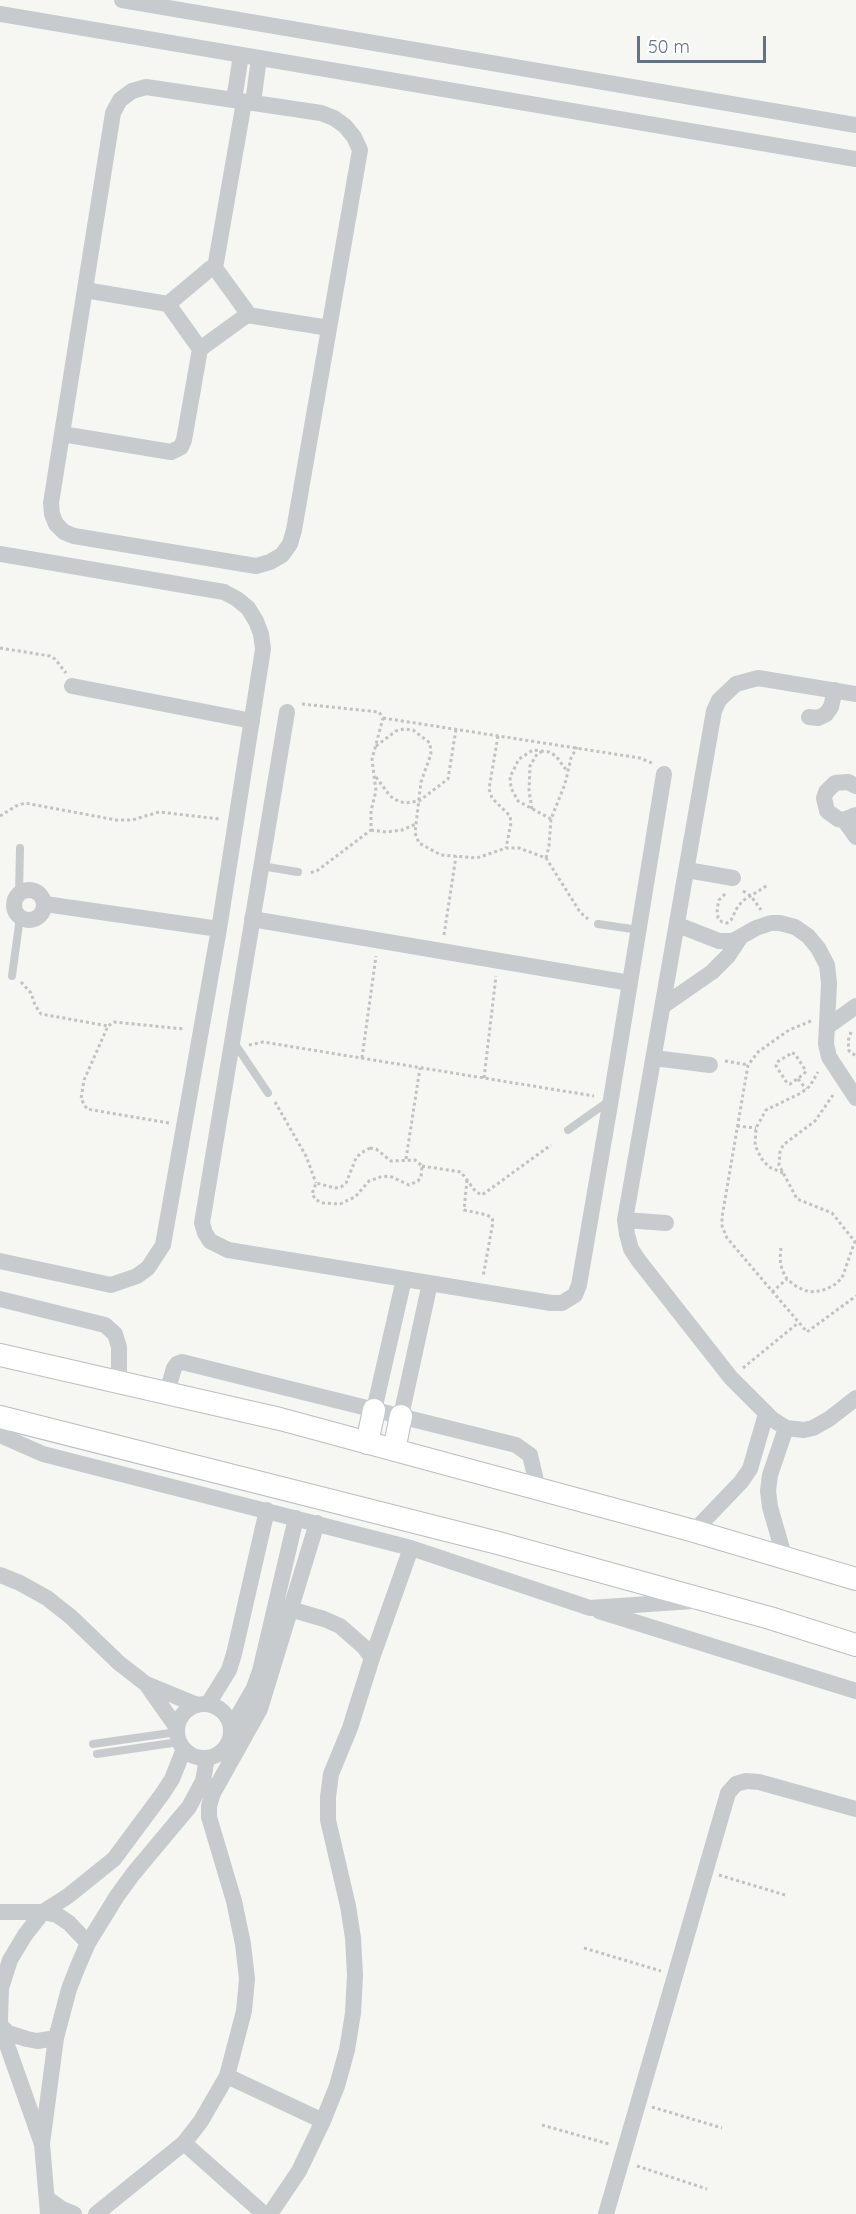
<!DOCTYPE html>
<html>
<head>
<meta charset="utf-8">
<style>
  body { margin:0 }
  #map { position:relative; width:856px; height:2214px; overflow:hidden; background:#f6f6f2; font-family:Quicksand,sans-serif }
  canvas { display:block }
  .scale { position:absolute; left:637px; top:36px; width:129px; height:27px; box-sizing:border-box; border:3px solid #627387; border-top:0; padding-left:8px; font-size:18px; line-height:21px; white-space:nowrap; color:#627387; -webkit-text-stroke:4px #fff; paint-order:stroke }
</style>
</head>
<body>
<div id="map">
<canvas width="856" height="2214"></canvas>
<div class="scale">50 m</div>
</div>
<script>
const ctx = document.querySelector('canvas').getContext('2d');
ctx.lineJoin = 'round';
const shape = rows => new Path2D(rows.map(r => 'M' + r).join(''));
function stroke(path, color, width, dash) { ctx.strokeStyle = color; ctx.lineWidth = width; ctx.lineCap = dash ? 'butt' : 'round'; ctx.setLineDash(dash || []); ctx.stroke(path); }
const path = shape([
  [0,648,50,656,55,659,66,673],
  [302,704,379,712,383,718,372,759,376,791,371,811,371,830,318,870,310,873],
  [383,718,640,758,652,763],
  [498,736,489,789,492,798,510,816,511,823,506,848],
  [376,746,396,731,404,729,413,730,430,743,431,754,421,782,415,833,419,843,441,855,477,858,506,848,519,848,546,858,580,912,588,919],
  [376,777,390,796,398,801,405,803,419,801,448,779,456,729],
  [532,809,529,791,530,766,537,754,543,751],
  [0,816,16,806,25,803,116,820,132,820,159,812,220,819],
  [551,819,518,801,511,788,510,777,519,759,533,750,549,752,556,756,567,771],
  [371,830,386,832,402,830,416,824],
  [546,858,549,846,551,819,565,784,571,758,577,747],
  [743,891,751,896,761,910],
  [725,894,719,900,717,909,718,918,722,922,727,923,731,920,738,906,744,900,768,885],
  [444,935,456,856],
  [21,982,31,993,35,1005,41,1014,108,1026],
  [811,1021,789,1030,758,1052,748,1065,722,1217,722,1226,727,1238,807,1332,856,1296],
  [851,1032,848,1041,849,1051,856,1056],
  [249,1045,263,1042,594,1096],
  [792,1053,795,1054,806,1071,804,1074,790,1084,787,1083,776,1066,777,1062,792,1053],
  [362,1058,376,956],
  [725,1061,748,1065],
  [484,1078,496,976],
  [798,1079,806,1089],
  [833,1095,815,1121,783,1145,780,1152,779,1165,797,1199,832,1213,856,1243],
  [275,1102,306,1156,316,1183],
  [169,1123,87,1109,81,1099,84,1080,108,1026,114,1022,184,1029],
  [737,1126,756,1128],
  [370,1148,376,1149,391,1161,415,1160,422,1166,421,1177,418,1181,409,1185,392,1177,383,1176,369,1181,355,1197,340,1204,323,1203,316,1200,312,1194,316,1183,335,1188,341,1187,346,1183,356,1158,361,1153,370,1148],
  [406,1159,420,1068],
  [422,1166,461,1172,476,1192,482,1195,551,1145],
  [783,1173,769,1167,761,1158,755,1145,756,1128,766,1110,801,1093,810,1086,818,1072],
  [467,1180,464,1210,487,1215,492,1218,493,1222,483,1277],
  [781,1248,780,1259,782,1270,787,1279,797,1287,809,1292,821,1291,833,1286,842,1278,855,1241],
  [772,1292,787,1279],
  [743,1368,798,1323],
  [719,1875,785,1895],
  [584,1948,661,1971],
  [652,2107,722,2128],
  [542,2125,609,2144],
  [637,2166,707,2189]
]);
const lane = shape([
  [261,866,298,872],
  [19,893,20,848],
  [598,924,639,930],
  [12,976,20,917],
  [233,1041,268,1093],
  [568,1130,609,1101],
  [93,1744,177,1732],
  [97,1754,179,1742]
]);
const street = shape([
  [122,0,856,125],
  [0,14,856,159],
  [146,87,321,113,334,118,345,126,354,137,360,150,294,530,290,544,282,555,270,562,256,566,74,536,64,532,56,524,52,514,51,503,113,113,120,100,132,91,146,87],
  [234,100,241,55],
  [253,103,259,58],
  [215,268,244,102],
  [85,290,168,304],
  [247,315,329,328],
  [62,434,171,452,181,447,184,440,200,349,168,304,211,268,215,268,247,312,247,315,200,349],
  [0,554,224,592,237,599,248,608,256,621,261,634,263,649,219,929,163,1245,148,1268,137,1276,111,1285,0,1261],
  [72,686,252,721],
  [856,694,758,678,736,684,719,700,714,711,625,1220,627,1234,631,1249,639,1261,731,1378,772,1419,786,1428,804,1430,813,1428,829,1419,856,1398],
  [287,712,202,1223,205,1233,210,1241,228,1250,551,1303,562,1303,575,1295,579,1285,611,1099,664,774],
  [809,717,818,718,826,714,831,707,835,690],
  [856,786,848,782,835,783,826,792,824,798,827,811,838,819,844,820,856,815],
  [844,820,856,837],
  [687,870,733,878],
  '14 905a15 15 0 1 1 30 0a15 15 0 1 1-30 0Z',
  [45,904,219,929],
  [252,919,630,983],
  [678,925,719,941,733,941,756,928,771,923,780,923,795,927,808,936,818,948,827,965,829,983,826,1044,829,1057,856,1098],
  [663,1006,712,972,728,956,740,938],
  [827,1027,856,1006],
  [654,1058,710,1065],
  [625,1220,666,1223],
  [0,1299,105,1325,115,1334,119,1347,119,1381],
  [167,1392,174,1368,177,1364,182,1362,516,1445,530,1455,538,1489],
  [374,1410,404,1279],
  [401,1416,430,1283],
  [0,1435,43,1454,411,1548,590,1608,693,1601],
  [694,1531,741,1482,750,1469,766,1414],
  [785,1559,770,1507,768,1491,770,1475,786,1428],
  [0,1575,20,1583,47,1598,71,1617,119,1663,146,1684,177,1728],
  [290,1609,324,1619,340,1626,364,1647,372,1658],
  [599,1611,856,1691],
  [146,1684,197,1705],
  [208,1704,229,1670,234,1654,267,1510],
  '177 1731a27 27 0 1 1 54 0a27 27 0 1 1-54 0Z',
  [231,1728,254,1688,260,1671,296,1518],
  [0,1912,43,1912,57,1915,69,1923,88,1943],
  [0,2021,1,1988,10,1960,25,1935,43,1912,68,1896,114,1859,163,1793,172,1779,184,1749],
  [0,2025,42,2144,48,2214],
  [0,2025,8,2033,27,2039,37,2041,56,2038],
  [227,2076,323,2121],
  [184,2143,264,2214],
  [42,2144,56,2038,69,1989,78,1966,88,1943,117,1896,133,1874,189,1807,203,1781,207,1758],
  [48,2199,62,2209,74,2214],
  [96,2214,184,2143,201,2121,227,2076,244,2011,247,1979,243,1944,234,1901,209,1817,209,1806,213,1793,260,1709,317,1523],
  [270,2214,299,2171,323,2121,337,2086,347,2050,353,2013,355,1975,353,1938,348,1906,328,1820,328,1797,331,1774,350,1728,372,1658,411,1548],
  [606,2214,728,1793,736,1784,746,1781,759,1782,856,1809]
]);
const secondary = shape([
  [0,1355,280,1419,694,1531,856,1579],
  [0,1417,498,1543,770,1618,856,1645],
  [367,1443,374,1410],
  [394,1450,401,1416]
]);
stroke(secondary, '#b9bec3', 24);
stroke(path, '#c0c2c4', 3, [3, 3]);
stroke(lane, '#c8cbce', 8);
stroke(street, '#c8cbce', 16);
stroke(secondary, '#fff', 22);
</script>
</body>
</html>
